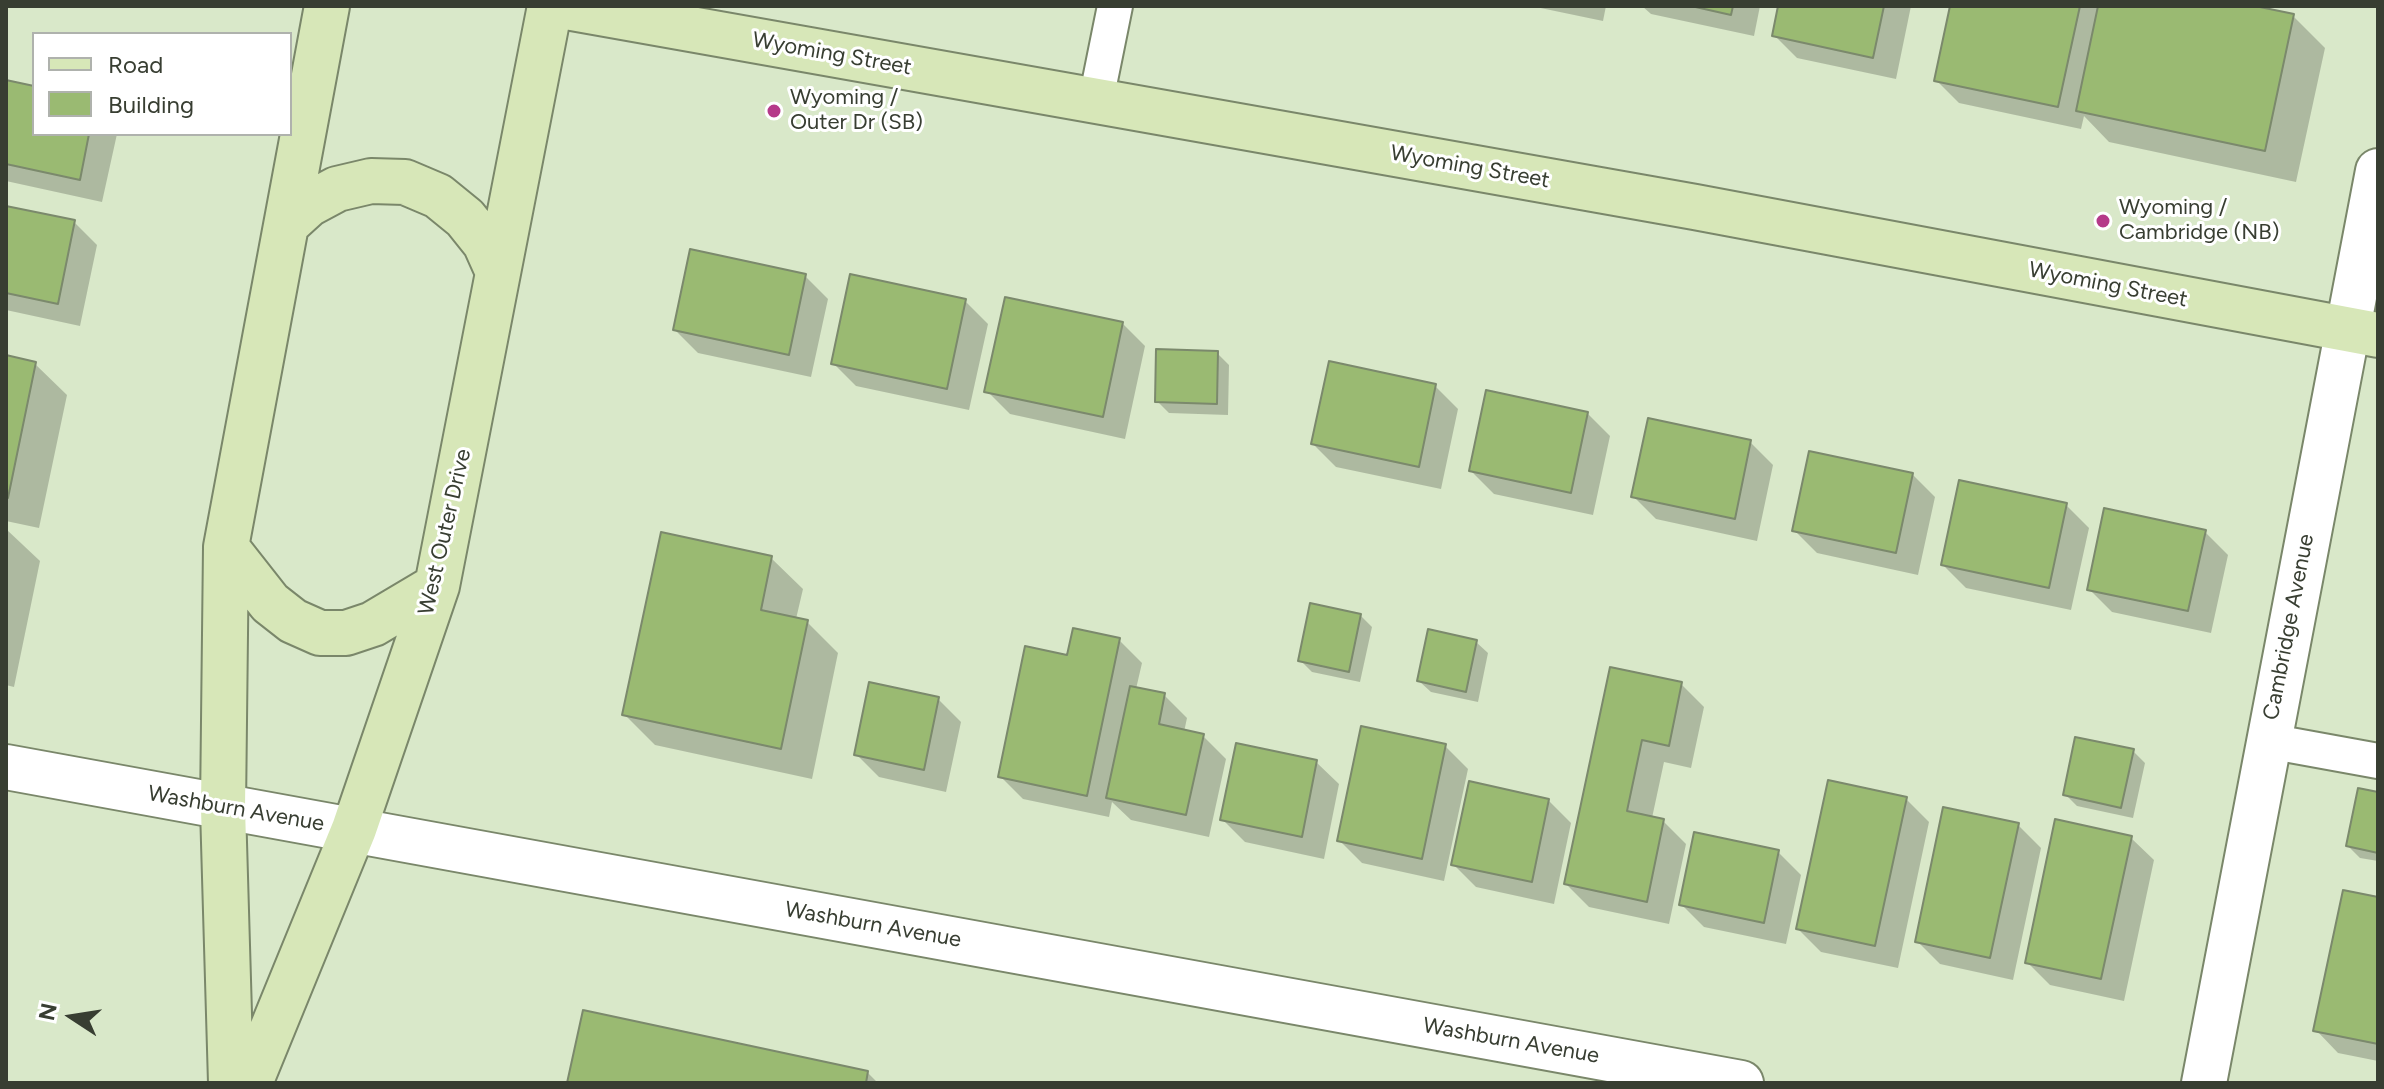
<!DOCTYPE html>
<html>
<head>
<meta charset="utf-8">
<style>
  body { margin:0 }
  #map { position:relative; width:2384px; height:1089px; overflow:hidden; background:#d9e8c9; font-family:Figtree,sans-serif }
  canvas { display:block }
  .frame { position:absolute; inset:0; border:8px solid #383e32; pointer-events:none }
  .legend { position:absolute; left:32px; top:32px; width:260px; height:104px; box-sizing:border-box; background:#fff; border:2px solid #afb2ad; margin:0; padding:10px 14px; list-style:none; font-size:24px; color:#383e32 }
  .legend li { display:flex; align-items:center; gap:16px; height:40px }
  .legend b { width:40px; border:2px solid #afb2ad }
  .north { position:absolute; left:32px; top:977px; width:80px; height:80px; -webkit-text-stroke:6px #fff; paint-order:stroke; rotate:282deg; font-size:22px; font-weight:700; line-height:32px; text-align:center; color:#383e32 }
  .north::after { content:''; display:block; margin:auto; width:28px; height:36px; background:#383e32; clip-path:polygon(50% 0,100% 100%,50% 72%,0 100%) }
</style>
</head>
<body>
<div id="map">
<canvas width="2384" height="1089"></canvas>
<div class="frame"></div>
<ul class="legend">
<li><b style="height:10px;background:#d7e7b8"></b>Road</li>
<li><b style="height:22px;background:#9aba72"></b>Building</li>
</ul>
<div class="north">N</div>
</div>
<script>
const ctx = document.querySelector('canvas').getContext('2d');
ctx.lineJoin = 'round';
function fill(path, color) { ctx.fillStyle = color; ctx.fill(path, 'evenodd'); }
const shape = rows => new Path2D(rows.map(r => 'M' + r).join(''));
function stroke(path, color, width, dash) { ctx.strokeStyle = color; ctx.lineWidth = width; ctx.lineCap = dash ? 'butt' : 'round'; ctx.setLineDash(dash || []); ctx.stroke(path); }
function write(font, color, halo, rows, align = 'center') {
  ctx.font = font + ' Figtree,sans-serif'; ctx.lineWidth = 6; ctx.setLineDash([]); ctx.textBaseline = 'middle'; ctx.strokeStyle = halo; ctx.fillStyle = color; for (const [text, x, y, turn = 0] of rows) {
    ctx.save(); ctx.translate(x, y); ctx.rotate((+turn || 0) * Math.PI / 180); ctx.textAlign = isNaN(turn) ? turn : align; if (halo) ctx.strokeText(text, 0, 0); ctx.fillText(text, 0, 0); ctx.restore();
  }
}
const shadow = shape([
  [1531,6,1606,6,1603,21],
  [1642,6,1760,6,1754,36,1651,14],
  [1780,6,1911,6,1896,79,1797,58,1774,35],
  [1952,6,2245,6,2293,16,2325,48,2296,182,2109,142,2084,116,2081,129,1959,103,1936,80],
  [6,82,34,88,34,134,117,134,102,202,6,181],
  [6,208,74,222,97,245,80,326,6,310],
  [805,276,828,299,811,377,698,353,675,330],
  [965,301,988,324,969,410,856,386,833,363],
  [1122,323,1145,346,1125,439,1010,414,987,391],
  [1217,353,1229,365,1228,415,1169,413,1157,401],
  [6,358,35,364,67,395,39,528,6,521],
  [1435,386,1458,409,1441,489,1336,467,1313,444],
  [1587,413,1610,436,1593,515,1494,494,1471,471],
  [1750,442,1773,465,1757,541,1656,519,1633,496],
  [1912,474,1935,497,1918,575,1817,553,1794,530],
  [2066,505,2089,528,2071,610,1966,588,1943,565],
  [6,529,40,561,14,687,6,685],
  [2205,532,2228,555,2211,633,2112,612,2089,589],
  [771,558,803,589,796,619,807,622,838,653,812,779,655,745,624,714],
  [1360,615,1372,627,1360,682,1312,672,1300,660],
  [1119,640,1142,663,1136,689,1164,695,1187,718,1184,732,1203,736,1226,759,1209,837,1131,820,1112,802,1109,817,1023,799,1000,776,1069,657],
  [1476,642,1488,653,1478,702,1431,692,1419,681],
  [1612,669,1681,684,1704,707,1691,768,1664,762,1652,818,1663,821,1686,844,1669,924,1589,907,1566,884],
  [938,699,961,722,946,792,879,777,856,754],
  [1445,746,1468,769,1444,881,1362,863,1339,840],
  [2133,751,2145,763,2133,818,2077,806,2065,794],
  [1316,762,1339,784,1324,859,1245,842,1222,819],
  [2378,795,2378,861,2360,858,2348,846],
  [1906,799,1929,822,1898,968,1821,952,1798,929],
  [1548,800,1571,823,1554,904,1476,887,1453,864],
  [2018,825,2041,848,2013,980,1940,964,1917,941],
  [2131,838,2154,860,2124,1001,2050,985,2027,962],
  [1778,852,1801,875,1786,944,1704,927,1681,904],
  [2378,899,2378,1061,2338,1053,2316,1030],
  [868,1073,878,1083,570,1083]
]);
const building = shape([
  [1691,6,1733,6,1731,15,1691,6],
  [1778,6,1884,6,1873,58,1772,36,1778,6],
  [1950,6,2080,6,2058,107,1934,81,1950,6],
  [2098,6,2255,6,2294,14,2265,151,2076,111,2098,6],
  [6,80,34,86,34,134,89,134,80,180,6,164,6,80],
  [6,206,75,220,58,304,6,293,6,206],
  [690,249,806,274,789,355,673,330,690,249],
  [850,274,966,299,947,389,831,364,850,274],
  [1005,297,1123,322,1103,417,984,392,1005,297],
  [1156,349,1218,351,1217,404,1155,402,1156,349],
  [6,355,36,362,8,498,6,497,6,355],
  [1329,361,1436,384,1419,467,1311,444,1329,361],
  [1486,390,1588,412,1571,493,1469,471,1486,390],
  [1648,418,1751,440,1735,519,1631,497,1648,418],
  [1809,451,1913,473,1896,553,1792,531,1809,451],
  [1959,480,2067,503,2049,588,1941,565,1959,480],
  [2104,508,2206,530,2188,611,2087,590,2104,508],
  [661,532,772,556,761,610,808,620,781,749,622,715,661,532],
  [1310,603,1361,614,1349,672,1298,661,1310,603],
  [1073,628,1120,638,1087,796,998,777,1025,646,1067,655,1073,628],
  [1428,629,1477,640,1466,692,1417,681,1428,629],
  [1610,667,1682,682,1669,746,1642,740,1627,811,1664,819,1647,902,1564,884,1610,667],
  [869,682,939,697,924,770,854,755,869,682],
  [1130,686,1165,693,1159,724,1204,734,1186,815,1106,798,1130,686],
  [1361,726,1446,744,1422,859,1337,841,1361,726],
  [2075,737,2134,749,2121,808,2063,795,2075,737],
  [1236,743,1317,760,1302,837,1220,820,1236,743],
  [1828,780,1907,797,1875,946,1796,929,1828,780],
  [1469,781,1549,799,1532,882,1451,865,1469,781],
  [2358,788,2378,792,2378,853,2346,846,2358,788],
  [1943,807,2019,823,1990,958,1915,942,1943,807],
  [2055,819,2132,836,2101,979,2025,963,2055,819],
  [1694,832,1779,850,1764,923,1679,905,1694,832],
  [2343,890,2378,897,2378,1044,2313,1031,2343,890],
  [583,1010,868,1071,866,1083,567,1083,583,1010]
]);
const lane = shape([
  [1096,100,1115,6],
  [2268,741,2378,761]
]);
const street = shape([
  [6,767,1741,1083],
  [2204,1083,2378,171]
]);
const secondary = shape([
  [561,6,1695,207,2378,335],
  [287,224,309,204,337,189,371,181,405,182,438,196,465,218,485,243,498,272],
  [226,547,270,603,293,621,320,633,346,633,373,624,437,586],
  [231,1083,223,808,226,547,327,6],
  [250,1083,354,829,437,586,550,6]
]);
const markers = [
  [774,111,8,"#b53989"],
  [2103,221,8,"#b53989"]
];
const streetNames = [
  ["Wyoming Street",832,54,10],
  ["Wyoming Street",1470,167,10],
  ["Wyoming Street",2108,285,11],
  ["West Outer Drive",445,532,-77],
  ["Cambridge Avenue",2289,627,-79],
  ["Washburn Avenue",236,809,10],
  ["Washburn Avenue",873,925,10],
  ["Washburn Avenue",1511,1041,10]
];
const poiNames = [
  ["Wyoming /",790,98],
  ["Outer Dr (SB)",790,123],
  ["Wyoming /",2119,208],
  ["Cambridge (NB)",2119,233]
];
fill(shadow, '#0003');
fill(building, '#9aba72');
stroke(building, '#7b896c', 2);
stroke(lane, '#7a876a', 38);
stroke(street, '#7a876a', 48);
stroke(secondary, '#7a876a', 48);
stroke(lane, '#fff', 34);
stroke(street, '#fff', 44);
stroke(secondary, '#d7e7b8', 44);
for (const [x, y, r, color] of markers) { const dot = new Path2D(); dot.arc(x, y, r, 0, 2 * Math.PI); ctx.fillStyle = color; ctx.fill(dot); stroke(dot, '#fff', 3); }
write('22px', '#383e32', '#fff', streetNames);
write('22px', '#383e32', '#fff', poiNames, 'left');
</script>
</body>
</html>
